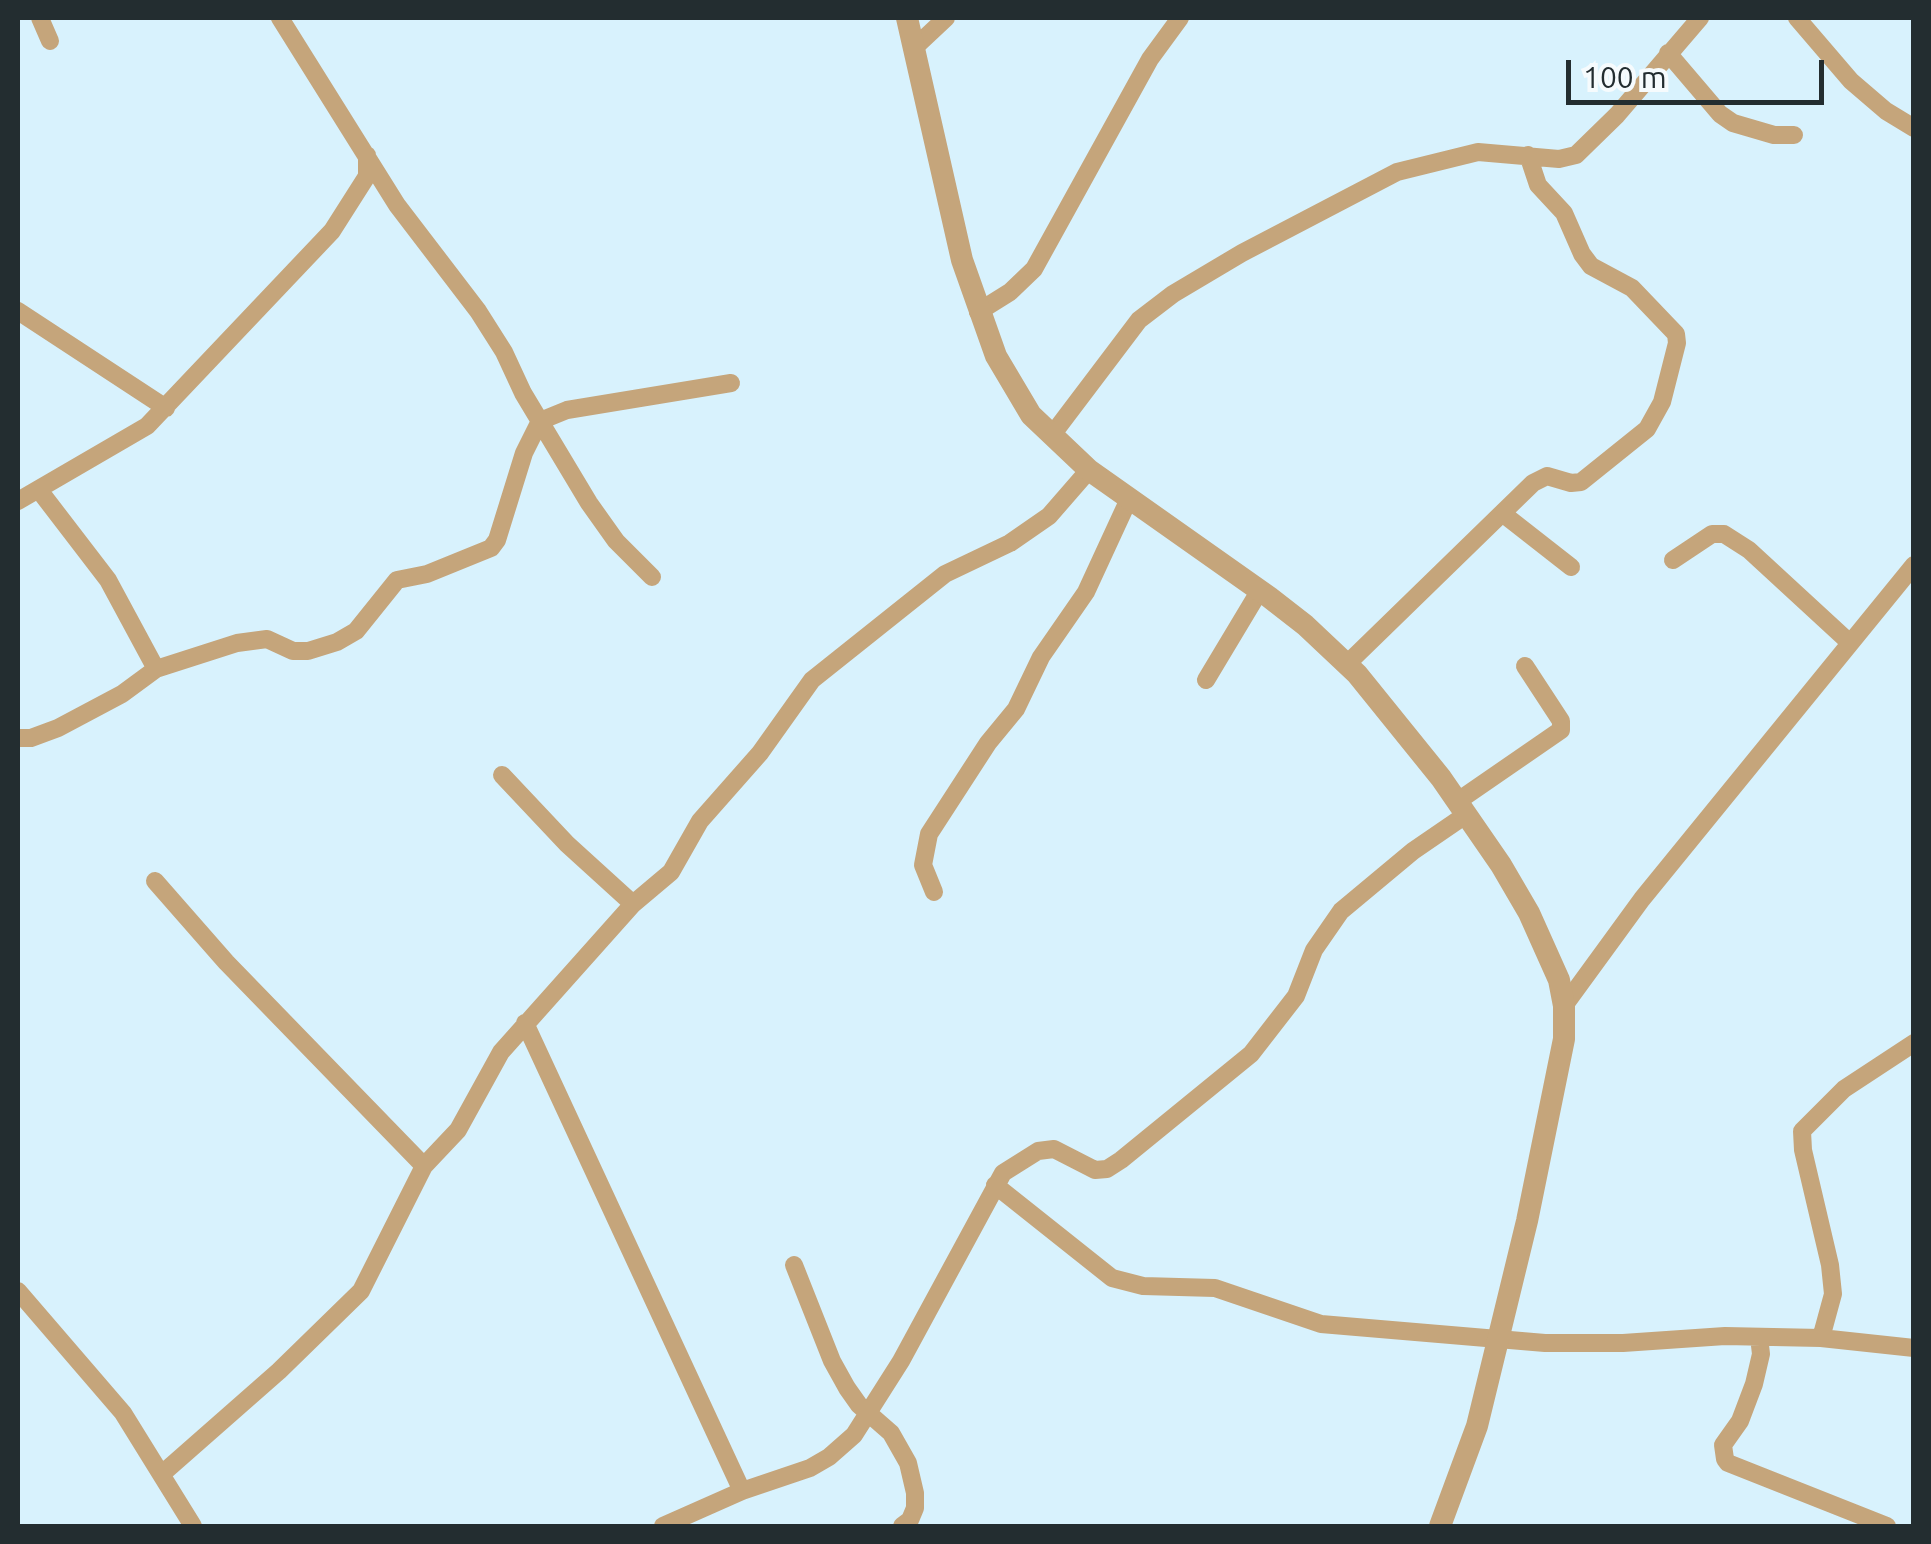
<!DOCTYPE html>
<html>
<head>
<meta charset="utf-8">
<style>
  body { margin:0 }
  #map { position:relative; width:1931px; height:1544px; overflow:hidden; background:#d8f2fd; font-family:Ubuntu,sans-serif }
  canvas { display:block }
  .frame { position:absolute; inset:0; border:20px solid #232d30; pointer-events:none }
  .scale { position:absolute; left:1566px; top:60px; width:258px; height:45px; box-sizing:border-box; border:5px solid #232d30; border-top:0; padding-left:12px; font-size:30px; line-height:35px; white-space:nowrap; color:#232d30; -webkit-text-stroke:8px #f6fbfd; paint-order:stroke }
</style>
</head>
<body>
<div id="map">
<canvas width="1931" height="1544"></canvas>
<div class="frame"></div>
<div class="scale">100 m</div>
</div>
<script>
const ctx = document.querySelector('canvas').getContext('2d');
ctx.lineJoin = 'round';
const shape = rows => new Path2D(rows.map(r => 'M' + r).join(''));
function stroke(path, color, width, dash) { ctx.strokeStyle = color; ctx.lineWidth = width; ctx.lineCap = dash ? 'butt' : 'round'; ctx.setLineDash(dash || []); ctx.stroke(path); }
const minor = shape([
  [40,18,50,41],
  [280,18,397,205,478,311,504,352,523,393,589,503,616,541,652,577],
  [1797,18,1851,81,1886,111,1914,128],
  [914,48,946,18],
  [1668,53,1720,114,1733,123,1774,135,1794,135],
  [18,311,166,408],
  [978,312,1010,292,1034,269,1150,59,1180,18],
  [1052,435,1139,320,1173,294,1242,253,1397,172,1478,152,1559,159,1576,155,1617,115,1700,18],
  [39,490,108,580,156,669],
  [18,501,147,426,332,231,367,176,367,155],
  [1502,513,1571,567],
  [1673,560,1712,534,1724,534,1749,550,1850,643],
  [1347,664,1533,483,1547,476,1571,483,1581,482,1647,429,1662,402,1677,343,1676,334,1632,288,1591,266,1582,254,1564,213,1538,185,1528,155],
  [1206,680,1260,590],
  [18,738,31,738,58,728,122,694,156,669,237,643,267,639,293,651,308,651,337,642,356,631,397,580,427,574,491,548,497,540,524,453,540,421,567,410,731,383],
  [502,775,567,844,633,904],
  [1458,801,1561,730,1561,721,1525,666],
  [155,881,226,962,424,1166],
  [934,892,923,865,929,834,988,743,1016,709,1041,657,1086,592,1128,501],
  [1564,1006,1642,899,1914,565],
  [525,1023,742,1491],
  [995,1185,1112,1278,1143,1286,1215,1288,1321,1324,1545,1343,1623,1343,1725,1336,1821,1338,1914,1348],
  [794,1265,832,1361,847,1388,859,1405,891,1433,908,1463,915,1493,915,1508,910,1520,902,1526],
  [18,1291,123,1413,193,1526],
  [1759,1337,1761,1354,1754,1384,1740,1421,1723,1445,1725,1459,1728,1463,1887,1526],
  [1821,1338,1833,1294,1830,1265,1803,1150,1802,1131,1844,1089,1914,1043],
  [163,1473,279,1371,361,1291,424,1166,458,1130,501,1052,633,904,671,872,700,821,760,753,812,680,945,574,1010,543,1049,516,1089,470],
  [663,1526,742,1491,810,1468,829,1457,854,1435,901,1361,1003,1173,1038,1151,1054,1149,1095,1170,1107,1169,1121,1160,1251,1054,1296,996,1314,950,1341,911,1413,851,1467,814]
]);
const tertiary = shape([
  [907,18,962,260,996,356,1031,415,1089,470,1269,597,1305,625,1357,674,1441,778,1501,865,1529,913,1559,980,1564,1006,1564,1039,1527,1221,1477,1426,1440,1526]
]);
stroke(minor, '#c5a57b', 18);
stroke(tertiary, '#c5a57b', 22);
</script>
</body>
</html>
